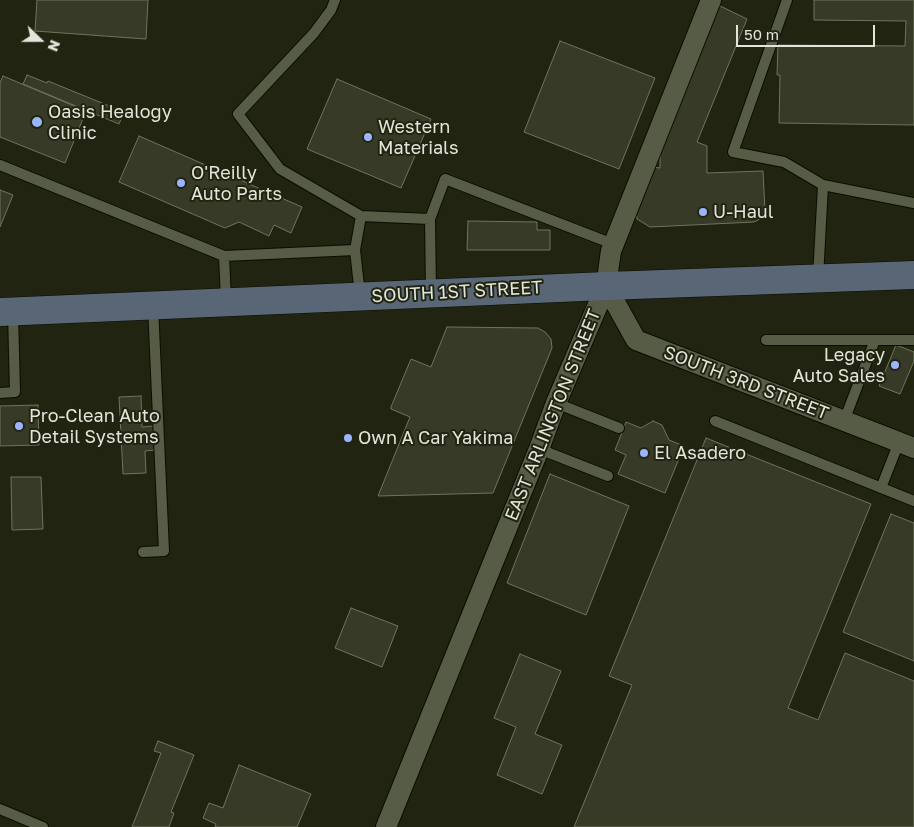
<!DOCTYPE html>
<html>
<head>
<meta charset="utf-8">
<style>
  body { margin:0 }
  #map { position:relative; width:914px; height:827px; overflow:hidden; background:#202411; font-family:"Golos Text",sans-serif }
  canvas { display:block }
  .north { position:absolute; left:15px; top:15px; width:50px; height:50px; -webkit-text-stroke:4px #202411; paint-order:stroke; rotate:112deg; font-size:14px; font-weight:700; line-height:20px; text-align:center; color:#e2e5d9 }
  .north::after { content:''; display:block; margin:auto; width:18px; height:22px; background:#e2e5d9; clip-path:polygon(50% 0,100% 100%,50% 72%,0 100%) }
  .scale { position:absolute; left:736px; top:25px; width:139px; height:22px; box-sizing:border-box; border:2px solid #e2e5d9; border-top:0; padding-left:6px; font-size:15px; line-height:18px; white-space:nowrap; color:#e2e5d9; -webkit-text-stroke:4px #202411; paint-order:stroke }
</style>
</head>
<body>
<div id="map">
<canvas width="914" height="827"></canvas>
<div class="north">N</div>
<div class="scale">50 m</div>
</div>
<script>
const ctx = document.querySelector('canvas').getContext('2d');
ctx.lineJoin = 'round';
function fill(path, color) { ctx.fillStyle = color; ctx.fill(path, 'evenodd'); }
const shape = rows => new Path2D(rows.map(r => 'M' + r).join(''));
function stroke(path, color, width, dash) { ctx.strokeStyle = color; ctx.lineWidth = width; ctx.lineCap = dash ? 'butt' : 'round'; ctx.setLineDash(dash || []); ctx.stroke(path); }
function write(font, color, halo, rows, align = 'center') {
  ctx.font = font + ' "Golos Text",sans-serif'; ctx.lineWidth = 4; ctx.setLineDash([]); ctx.textBaseline = 'middle'; ctx.strokeStyle = halo; ctx.fillStyle = color; for (const [text, x, y, turn = 0] of rows) {
    ctx.save(); ctx.translate(x, y); ctx.rotate((+turn || 0) * Math.PI / 180); ctx.textAlign = isNaN(turn) ? turn : align; if (halo) ctx.strokeText(text, 0, 0); ctx.fillText(text, 0, 0); ctx.restore();
  }
}
const building = shape([
  [37,0,148,0,146,39,35,31,37,0],
  [814,0,914,0,914,125,779,123,780,75,777,75,778,45,905,46,906,21,814,20,814,0],
  [718,5,747,19,697,142,707,146,707,173,763,171,765,211,760,219,754,222,650,227,637,219,636,212,653,167,660,168,660,144,718,5],
  [560,41,655,78,619,169,524,132,560,41],
  [27,75,47,83,48,81,124,112,119,124,23,84,27,75],
  [3,76,86,111,65,163,0,137,0,83,3,76],
  [337,79,431,119,401,188,307,149,337,79],
  [139,136,302,207,291,233,274,225,269,236,239,222,225,228,119,182,139,136],
  [0,190,13,195,0,227,0,190],
  [468,221,537,222,537,230,550,230,550,250,467,250,468,221],
  [447,327,538,328,545,332,551,339,552,348,493,493,378,496,410,417,391,409,391,407,411,359,431,367,447,327],
  [896,345,914,352,914,361,900,394,879,386,896,345],
  [141,396,142,427,154,426,155,450,145,451,146,473,123,474,119,397,141,396],
  [38,405,39,445,0,446,0,406,38,405],
  [653,421,662,425,669,440,684,446,665,493,618,474,626,455,615,450,626,422,641,428,653,421],
  [706,438,871,504,788,708,818,720,845,653,914,681,914,827,574,827,632,685,609,676,706,438],
  [550,474,629,506,586,615,507,583,550,474],
  [11,477,41,477,43,529,12,530,11,477],
  [891,514,914,523,914,661,843,632,891,514],
  [351,608,398,626,382,667,335,648,351,608],
  [520,654,561,671,535,734,562,745,542,794,497,775,516,727,494,718,520,654],
  [158,741,194,755,171,812,174,813,169,827,132,827,161,753,154,751,158,741],
  [239,765,311,794,297,827,215,827,216,824,203,818,209,803,223,808,239,765]
]);
const service = shape([
  [335,0,331,10,314,33,238,114,280,169,361,216],
  [787,0,733,152,784,162,823,185,914,203],
  [0,165,224,256,226,300],
  [430,219,445,179,613,244],
  [355,250,361,216,430,219,431,292],
  [224,256,355,250,360,295],
  [818,278,823,185],
  [766,340,914,340],
  [0,393,15,392,13,313],
  [556,403,619,428],
  [715,421,914,501],
  [844,421,875,340],
  [539,449,608,476],
  [881,488,899,442],
  [143,552,164,551,153,306],
  [0,809,43,827]
]);
const minor = shape([
  [606,286,636,340,914,448],
  [386,827,539,449,556,403,606,286,611,251,711,0]
]);
const secondary = shape([
  [0,312,606,286,914,275]
]);
const markers = [
  [37,122,6,"#9bb5fd"],
  [368,137,5,"#9bb5fd"],
  [181,183,5,"#9bb5fd"],
  [703,212,5,"#9bb5fd"],
  [895,365,5,"#9bb5fd"],
  [19,426,5,"#9bb5fd"],
  [348,438,5,"#9bb5fd"],
  [644,453,5,"#9bb5fd"]
];
const poiNames = [
  ["Oasis Healogy",48,112],
  ["Clinic",48,133],
  ["Western",378,127],
  ["Materials",378,148],
  ["O'Reilly",191,173],
  ["Auto Parts",191,194],
  ["U-Haul",713,212],
  ["Legacy",885,355,"right"],
  ["Auto Sales",885,376,"right"],
  ["Pro-Clean Auto",29,416],
  ["Detail Systems",29,437],
  ["Own A Car Yakima",358,438],
  ["El Asadero",654,453]
];
const streetNames = [
  ["SOUTH 1ST STREET",457,292,-3],
  ["SOUTH 3RD STREET",746,383,21],
  ["EAST ARLINGTON STREET",553,415,-68]
];
fill(building, '#363a27');
stroke(building, '#6f745f', 1);
stroke(service, '#0a0d00', 12);
stroke(minor, '#0a0d00', 22);
stroke(secondary, '#0a0d00', 29);
stroke(service, '#575c47', 10);
stroke(minor, '#575c47', 20);
stroke(secondary, '#596676', 28);
for (const [x, y, r, color] of markers) { const dot = new Path2D(); dot.arc(x, y, r, 0, 2 * Math.PI); ctx.fillStyle = color; ctx.fill(dot); stroke(dot, '#202411', 2); }
write('18px', '#e2e5d9', '#202411', poiNames, 'left');
write('18px', '#e2e5d9', '#202411', streetNames);
</script>
</body>
</html>
